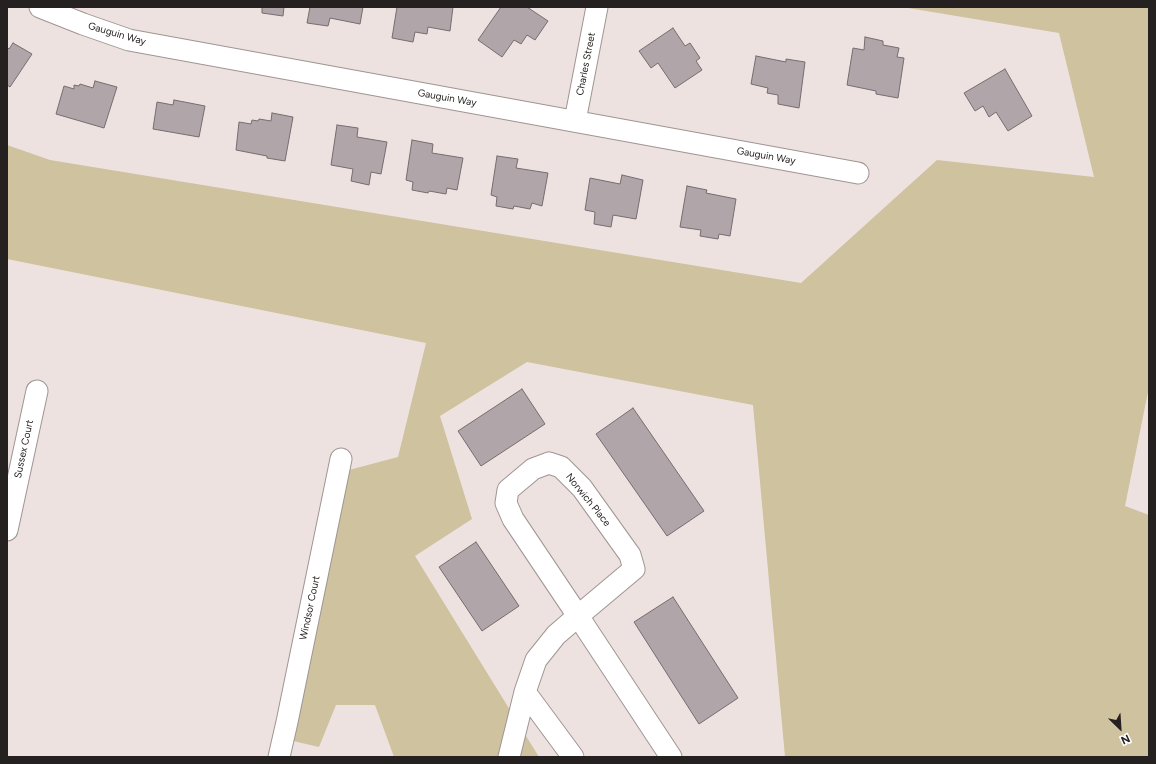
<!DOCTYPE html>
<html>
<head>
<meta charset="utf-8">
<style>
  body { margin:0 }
  #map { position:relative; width:1156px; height:764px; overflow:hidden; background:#eee2e0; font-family:Figtree,sans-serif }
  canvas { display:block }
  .frame { position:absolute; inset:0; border:8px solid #252120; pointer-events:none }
  .north { position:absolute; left:1100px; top:708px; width:40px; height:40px; -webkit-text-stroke:3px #fff; paint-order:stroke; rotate:155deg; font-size:11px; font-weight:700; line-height:16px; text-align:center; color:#252120 }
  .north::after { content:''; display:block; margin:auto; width:14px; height:18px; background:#252120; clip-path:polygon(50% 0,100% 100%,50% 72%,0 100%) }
</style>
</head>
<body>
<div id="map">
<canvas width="1156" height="764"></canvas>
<div class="frame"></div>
<div class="north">N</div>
</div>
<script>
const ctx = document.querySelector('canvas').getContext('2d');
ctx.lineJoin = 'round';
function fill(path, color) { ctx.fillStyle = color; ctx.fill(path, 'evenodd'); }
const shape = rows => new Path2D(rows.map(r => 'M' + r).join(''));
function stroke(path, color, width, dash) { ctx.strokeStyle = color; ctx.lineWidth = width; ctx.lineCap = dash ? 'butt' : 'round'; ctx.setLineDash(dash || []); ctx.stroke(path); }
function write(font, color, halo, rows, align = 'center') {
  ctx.font = font + ' Figtree,sans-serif'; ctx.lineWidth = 3; ctx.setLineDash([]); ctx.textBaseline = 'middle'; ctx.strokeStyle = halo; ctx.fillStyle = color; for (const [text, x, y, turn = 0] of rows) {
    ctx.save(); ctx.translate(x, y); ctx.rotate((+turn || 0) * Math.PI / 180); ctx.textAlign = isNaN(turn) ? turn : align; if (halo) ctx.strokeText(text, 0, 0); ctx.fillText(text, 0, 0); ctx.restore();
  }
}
const green = shape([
  [902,7,1149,7,1149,387,1125,506,1149,515,1149,757,785,757,753,405,527,362,440,416,472,519,415,556,539,757,394,757,375,705,336,705,319,747,276,737,330,475,398,457,426,343,7,259,7,145,50,160,801,283,937,160,1094,177,1059,33]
]);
const building = shape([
  [262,7,284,7,283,16,262,13,262,7],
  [310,7,363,7,360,24,330,18,328,26,307,23,310,7],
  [397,7,453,7,450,31,428,27,427,34,415,32,413,42,392,38,397,7],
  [501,7,527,7,548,21,535,40,527,35,521,44,514,40,502,57,478,40,501,7],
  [673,28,685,46,690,43,700,58,696,61,702,70,675,88,658,63,651,68,639,51,673,28],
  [865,37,883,41,883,45,899,48,897,57,904,58,898,98,876,94,876,91,847,85,853,48,864,50,865,37],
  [13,43,32,54,10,87,7,85,7,47,9,49,13,43],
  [756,56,786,62,786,59,805,62,799,108,778,104,778,95,767,93,768,88,751,84,756,56],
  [1005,69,1032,116,1008,131,996,112,989,117,983,106,975,111,964,93,1005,69],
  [95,81,117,87,104,128,56,114,64,86,74,89,74,85,79,86,80,84,93,88,95,81],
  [174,100,205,106,199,137,153,129,157,102,173,105,174,100],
  [272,113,293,117,285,161,267,158,267,156,236,150,239,122,251,124,252,120,258,121,259,119,271,121,272,113],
  [337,125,358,128,357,137,387,142,381,174,371,172,369,185,351,181,353,169,331,165,337,125],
  [412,140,433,144,432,153,463,158,457,190,447,188,446,194,429,191,428,193,412,190,413,182,406,180,412,140],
  [497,156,518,159,516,168,548,173,542,206,532,203,530,209,514,206,513,209,496,206,497,197,491,195,497,156],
  [622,175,643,180,636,219,613,215,611,227,594,224,595,212,585,210,590,178,620,184,622,175],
  [687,186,707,190,706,193,736,199,730,236,719,234,718,239,700,236,701,230,680,227,687,186],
  [522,389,545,424,481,466,458,431,522,389],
  [633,408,704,511,667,536,596,434,633,408],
  [476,542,519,606,482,631,439,567,476,542],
  [673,597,738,698,699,724,634,622,673,597]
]);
const minor = shape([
  [40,7,83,24,129,40,858,173],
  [575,121,597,7],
  [549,463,561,467,582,488,630,555,634,569,578,616,513,519,506,503,508,490,533,469,549,463],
  [7,530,37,391],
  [525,692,573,757],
  [279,757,287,722,341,459],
  [509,757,525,692,536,660,556,635,578,616,671,757]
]);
const streetNames = [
  ["Gauguin Way",117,34,16],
  ["Charles Street",586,64,-79],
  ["Gauguin Way",447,98,10],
  ["Gauguin Way",766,156,10],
  ["Sussex Court",24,449,-78],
  ["Norwich Place",588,500,51],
  ["Windsor Court",310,608,-78]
];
fill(green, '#cfc29e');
fill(building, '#b0a5a9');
stroke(building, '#766c70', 1);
stroke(minor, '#9f9593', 23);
stroke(minor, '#fff', 21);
write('10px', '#252120', '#fff', streetNames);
</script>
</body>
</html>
